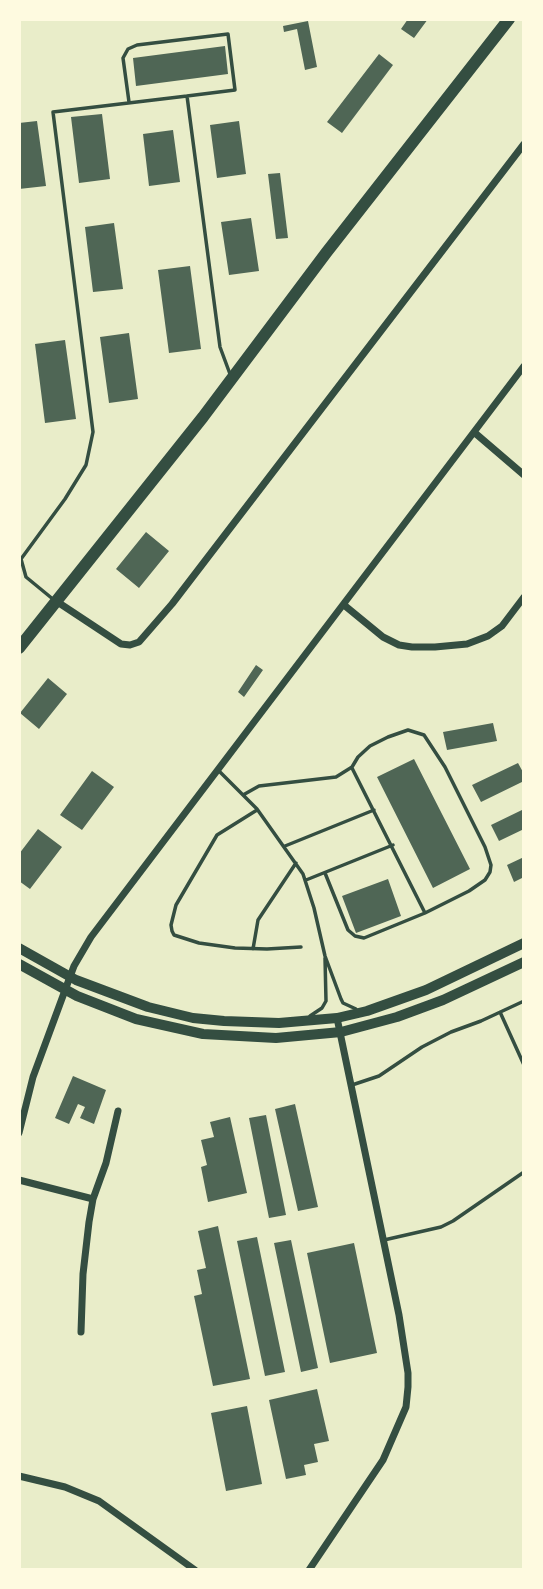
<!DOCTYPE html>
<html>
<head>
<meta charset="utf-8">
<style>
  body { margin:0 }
  #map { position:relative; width:543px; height:1589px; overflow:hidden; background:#e9edc9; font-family:Overpass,sans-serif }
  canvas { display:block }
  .frame { position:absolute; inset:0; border:21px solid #fefae0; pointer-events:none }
</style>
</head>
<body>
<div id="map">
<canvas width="543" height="1589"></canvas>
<div class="frame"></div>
</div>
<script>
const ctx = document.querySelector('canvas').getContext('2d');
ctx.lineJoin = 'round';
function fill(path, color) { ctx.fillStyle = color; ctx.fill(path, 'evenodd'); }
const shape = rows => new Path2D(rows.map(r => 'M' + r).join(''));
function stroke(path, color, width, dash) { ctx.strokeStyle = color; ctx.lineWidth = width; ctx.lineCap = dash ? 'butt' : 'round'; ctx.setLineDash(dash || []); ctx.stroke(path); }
const building = shape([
  [408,19,428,19,414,38,401,29],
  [308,21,317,67,305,70,297,29,284,32,283,26],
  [225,46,228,74,136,86,133,58],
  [379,54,393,65,342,133,327,122],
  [102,114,110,179,79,183,71,117],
  [37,121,46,186,19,189,19,123],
  [239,121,246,174,217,178,210,125],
  [173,130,180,182,149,186,143,134],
  [280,173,288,238,276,239,268,174],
  [251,218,259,271,229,275,221,222],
  [114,223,123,289,93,292,85,227],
  [190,266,201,349,169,353,158,270],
  [129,333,138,399,109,403,100,337],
  [65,340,76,419,45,423,35,344],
  [146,532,169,551,139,588,116,569],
  [256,665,263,670,244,697,238,692],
  [48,678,67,694,39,729,20,713],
  [493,723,497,741,447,750,443,732],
  [414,759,470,869,433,888,377,777],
  [518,763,524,774,524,781,481,802,472,785],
  [92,771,114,787,82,830,60,815],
  [524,809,524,829,499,841,491,825],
  [38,829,62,847,30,889,19,881,19,854],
  [524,857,524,877,514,882,507,865],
  [388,879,401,916,356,933,342,896],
  [73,1076,106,1090,94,1124,80,1118,85,1107,78,1104,69,1124,55,1118],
  [295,1104,318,1207,298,1211,275,1109],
  [266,1115,286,1215,269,1218,249,1118],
  [230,1117,247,1193,208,1202,201,1167,207,1165,201,1140,214,1137,210,1122],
  [218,1226,250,1379,213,1386,194,1296,202,1294,197,1270,206,1268,198,1231],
  [257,1237,285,1372,265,1376,237,1241],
  [291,1240,318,1368,301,1372,274,1243],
  [354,1243,377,1353,330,1363,307,1253],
  [317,1389,329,1441,314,1444,318,1462,304,1465,306,1475,286,1479,269,1400],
  [247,1406,262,1484,226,1491,211,1413]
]);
const service = shape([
  [129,102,123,58,128,49,137,45,228,34,235,90,187,96],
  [54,600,26,577,21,559,65,499,86,465,93,432,53,112,187,96,220,347,230,374],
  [352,768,425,913],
  [218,770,257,809,303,874,314,908,325,956,341,999,343,1003,356,1009],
  [243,795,259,786,336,777,352,767,358,757,370,746,388,737,408,730,424,735,445,767,485,847,491,865,490,872,485,880,469,891,425,913,364,938,355,936,348,930,325,873],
  [257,810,217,835,176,905,171,925,172,931,174,935,199,943,235,948,267,949,301,947],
  [285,846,374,810],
  [306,880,393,845],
  [253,949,258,920,296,863],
  [500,1012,524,1065],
  [310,1016,322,1008,326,1001,325,958],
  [352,1085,379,1076,422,1047,451,1032,481,1021,524,1001],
  [384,1240,441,1227,453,1221,524,1172]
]);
const minor = shape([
  [475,433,524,475],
  [56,601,121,644,130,645,139,642,172,604,524,144],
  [344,605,383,637,399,645,412,647,435,647,467,644,488,636,502,626,524,597],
  [19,1133,33,1077,74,966,91,937,524,366],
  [19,1180,93,1199],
  [81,1332,83,1274,89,1222,93,1199,106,1163,118,1111],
  [19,1476,65,1487,99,1501,195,1570],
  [309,1570,383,1460,406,1407,408,1387,408,1373,399,1315,337,1018]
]);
const secondary = shape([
  [19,948,76,980,148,1007,193,1018,224,1021,279,1023,337,1018,367,1011,426,990,524,943],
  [19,964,77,996,136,1019,203,1034,276,1038,341,1032,397,1017,443,1000,524,962]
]);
const primary = shape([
  [19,648,203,417,326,253,509,19]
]);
fill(building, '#4f6655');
stroke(service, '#344e41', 3.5);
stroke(minor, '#344e41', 7);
stroke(secondary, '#344e41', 10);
stroke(primary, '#344e41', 12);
</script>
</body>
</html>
